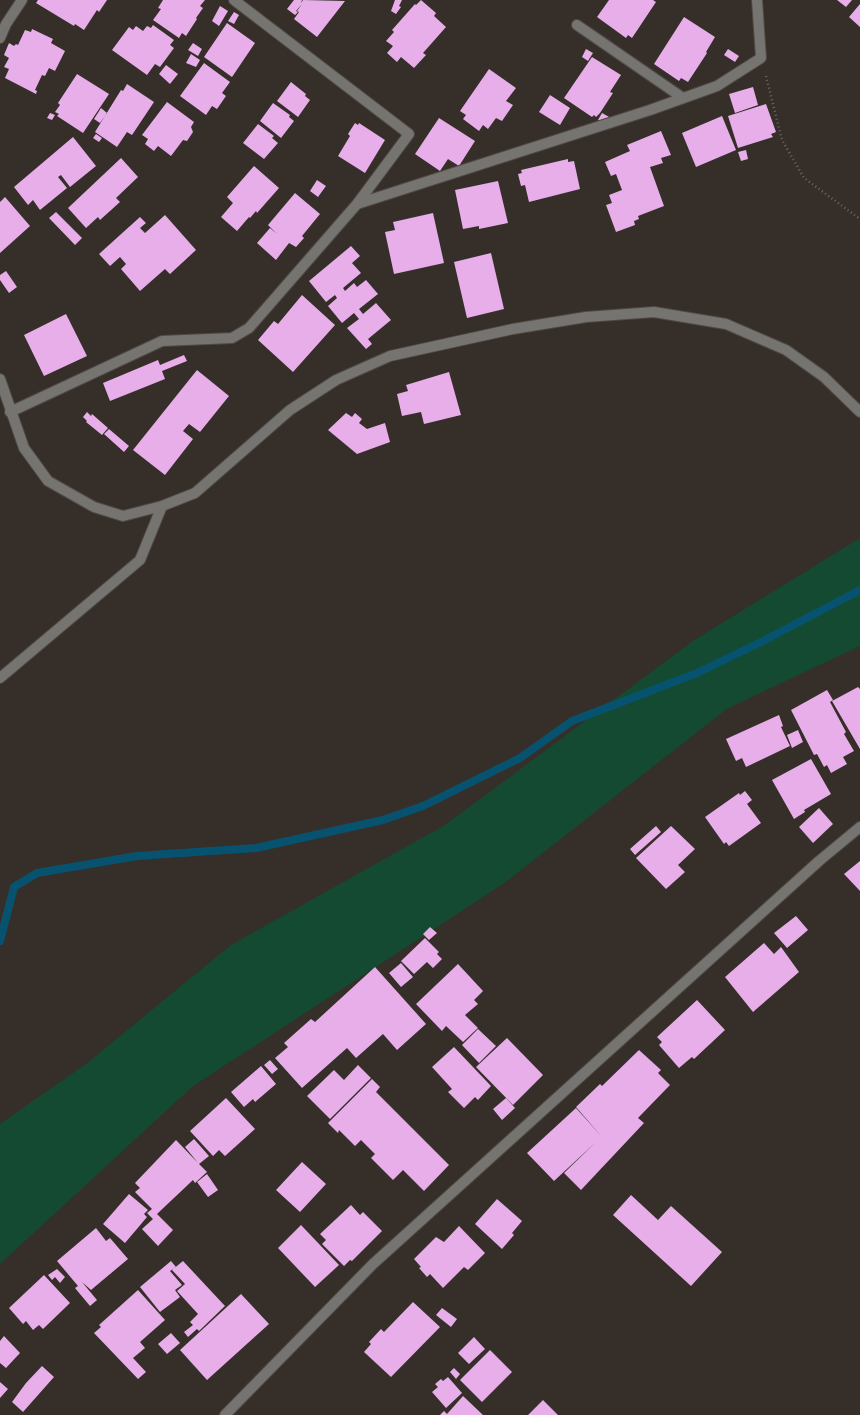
<!DOCTYPE html>
<html>
<head>
<meta charset="utf-8">
<style>
  body { margin:0 }
  canvas { display:block; background:#352e29 }
</style>
</head>
<body>
<canvas width="860" height="1415"></canvas>
<script>
const ctx = document.querySelector('canvas').getContext('2d');
ctx.lineJoin = 'round';
function fill(path, color) { ctx.fillStyle = color; ctx.fill(path, 'evenodd'); }
const shape = rows => new Path2D(rows.map(r => 'M' + r).join(''));
function stroke(path, color, width, dash) { ctx.strokeStyle = color; ctx.lineWidth = width; ctx.lineCap = dash ? 'butt' : 'round'; ctx.setLineDash(dash || []); ctx.stroke(path); }
const green = shape([
  [860,538,860,646,728,708,503,884,193,1086,0,1264,0,1124,86,1064,231,945,445,825,693,641]
]);
const stream = shape([
  [0,941,14,887,37,873,137,856,256,848,383,820,423,806,520,758,572,721,697,673,761,642,860,590]
]);
const building = shape([
  [38,0,107,0,99,12,97,10,84,30,75,24,74,26,36,3],
  [163,0,205,0,200,6,203,8,196,18,197,19,186,36,182,33,179,38,153,20,161,9,158,8],
  [294,0,302,0,301,3,303,0,345,1,317,37,294,19,299,12,297,11,302,4,296,11,298,12,295,15,287,9],
  [395,0,402,0,399,6,401,7,396,14,391,11],
  [421,0,436,13,434,16,446,27,423,53,426,55,414,68,401,57,397,62,387,53,393,46,386,41,394,32,392,30,415,4,416,5],
  [609,0,653,0,656,2,632,38,628,35,626,38,597,17],
  [837,0,852,0,846,7],
  [860,4,860,27,849,17],
  [220,6,228,11,219,26,212,21],
  [234,12,239,15,234,24,228,21],
  [684,17,715,37,706,52,707,53,688,82,681,78,679,81,654,64],
  [227,23,255,43,232,77,204,57],
  [153,25,174,40,170,45,174,48,160,67,155,64,147,75,112,50,129,27,133,30,136,26,143,31,147,26,151,28],
  [32,29,53,39,51,43,65,51,55,71,49,68,45,76,42,75,35,90,37,91,36,94,5,78,9,69,4,67,9,58,4,55,9,43,14,46,16,44,18,45,25,30,31,32],
  [193,43,202,49,198,56,188,50],
  [586,49,593,53,588,61,582,57],
  [728,49,739,56,735,62,724,55],
  [191,54,200,60,196,67,186,63],
  [592,57,621,75,610,92,613,93,600,113,596,117,594,115,592,117,564,98],
  [204,63,230,82,222,93,226,96,217,109,212,106,206,115,180,96],
  [166,65,178,74,170,84,159,74],
  [489,69,516,88,506,101,513,105,502,121,496,118,488,129,483,125,479,131,463,119,466,115,460,111],
  [77,74,109,94,83,133,57,116,59,114,55,112,60,105,58,103],
  [291,82,306,94,305,96,310,100,298,117,277,101],
  [127,84,154,102,132,135,127,132,117,147,95,132,121,90,123,91],
  [753,87,758,105,735,113,729,94],
  [550,95,570,108,560,125,539,112],
  [167,102,194,122,191,127,193,132,187,141,183,140,171,156,158,146,154,151,145,144,148,139,142,135],
  [273,103,290,115,289,117,294,121,281,138,260,121],
  [766,104,776,132,771,134,773,137,738,148,728,116],
  [101,108,107,113,100,123,94,119],
  [50,113,55,115,52,120,47,118],
  [602,113,611,118,606,125,598,120],
  [722,116,736,150,696,167,682,133],
  [439,118,475,141,459,166,448,159,440,171,415,154],
  [355,123,358,125,359,123,385,140,365,173,338,156,350,136,348,134],
  [258,124,274,136,272,138,278,143,264,159,243,143],
  [661,131,671,155,661,158,663,163,650,167,664,206,638,216,639,219,634,221,635,225,616,232,606,205,612,203,609,195,622,190,616,174,611,176,605,162,630,151,627,145],
  [96,134,102,138,99,142,93,138],
  [73,137,96,166,70,187,61,175,58,177,67,188,40,210,33,200,28,205,14,187],
  [746,150,748,159,741,161,738,152],
  [121,158,138,177,116,198,120,202,100,220,98,217,86,228,68,208],
  [568,159,568,162,574,161,580,189,529,202,525,185,521,186,518,174,522,173,521,170],
  [254,166,279,188,257,213,256,211,250,218,246,214,249,217,237,231,221,217,233,203,227,197],
  [317,180,326,186,318,197,310,191],
  [498,181,508,223,479,229,479,226,463,229,455,190],
  [295,193,320,214,302,236,304,238,296,247,289,243,276,260,257,243,270,228,277,234,268,225],
  [5,197,30,226,0,253,0,202],
  [56,212,82,238,75,245,49,218],
  [433,213,444,263,394,274,385,232,395,230,393,222],
  [165,215,196,250,170,274,165,269,140,291,121,269,126,264,120,257,110,266,99,254,140,217,146,223,140,228,145,233],
  [351,246,360,256,352,263,361,273,343,288,345,291,354,283,357,287,366,280,378,294,359,309,363,314,376,303,391,320,368,339,372,344,366,349,347,328,359,319,354,313,342,323,328,306,337,298,335,295,326,302,309,281],
  [491,253,504,309,467,318,454,262],
  [6,271,17,287,9,293,0,280,0,275],
  [302,295,335,325,293,372,258,340,274,321,278,324],
  [66,314,87,356,44,376,24,335],
  [184,355,187,361,162,371,165,379,110,401,103,383,158,360,160,365],
  [197,370,229,396,200,432,189,424,183,431,193,439,165,475,133,450],
  [449,372,461,415,424,424,421,412,402,416,397,394,408,391,406,385],
  [87,412,91,416,92,414,108,428,102,435,86,422,87,421,83,417],
  [346,413,352,417,355,413,362,419,359,423,367,429,385,423,390,442,357,454,328,430],
  [109,429,129,446,124,452,104,434],
  [858,687,860,689,860,749,832,701],
  [827,690,833,700,830,702,846,732,844,734,854,751,843,757,847,764,831,773,827,765,824,767,817,754,814,755,791,710],
  [779,715,783,726,781,727,790,746,746,767,742,758,736,761,726,739],
  [798,730,803,742,792,748,787,735],
  [811,759,831,794,804,810,805,812,794,819,772,780],
  [745,791,752,800,747,804,761,823,729,846,726,842,724,844,705,817,739,793,740,795],
  [819,808,833,824,813,843,799,827],
  [656,826,661,832,635,855,630,849],
  [671,826,695,849,678,865,685,872,666,889,636,858],
  [860,861,860,891,844,874],
  [796,916,808,930,787,948,774,933],
  [430,927,437,933,429,940,423,934],
  [425,938,439,952,437,954,442,959,433,968,427,962,414,974,401,961],
  [764,943,774,954,781,947,799,972,753,1012,725,977],
  [401,963,413,977,401,987,389,973],
  [458,964,483,991,474,1000,478,1004,465,1015,478,1028,463,1042,446,1026,442,1031,416,1004],
  [375,967,426,1024,397,1050,383,1034,356,1058,347,1048,302,1088,275,1058,288,1047,284,1043,311,1019,315,1022],
  [697,1000,725,1030,694,1059,692,1057,679,1068,659,1045,662,1042,657,1037],
  [478,1029,496,1046,479,1063,462,1045],
  [507,1038,543,1075,513,1105,476,1067],
  [454,1047,491,1086,478,1100,475,1097,464,1108,448,1092,452,1089,432,1067],
  [639,1050,661,1070,658,1073,670,1085,638,1118,644,1123,581,1190,564,1173,596,1142,554,1181,527,1153,576,1108,602,1137,576,1107,600,1084,602,1086],
  [270,1060,278,1069,272,1074,264,1065],
  [358,1065,371,1078,330,1119,307,1096,334,1070,344,1080],
  [261,1066,276,1084,255,1102,253,1099,244,1107,231,1092],
  [372,1079,380,1087,376,1092,449,1165,424,1191,403,1170,393,1180,371,1158,375,1154,361,1140,355,1146,339,1130,338,1133,328,1123],
  [226,1098,255,1129,225,1156,219,1150,213,1156,190,1131],
  [506,1098,515,1108,502,1120,493,1109],
  [194,1139,209,1156,199,1164,207,1172,195,1183,193,1180,157,1214,173,1230,158,1246,142,1229,153,1219,147,1213,152,1209,135,1192,140,1188,135,1183,176,1140,198,1163,185,1147],
  [302,1162,326,1184,300,1212,276,1190],
  [207,1174,218,1190,208,1197,197,1182],
  [129,1194,148,1210,144,1214,147,1217,125,1243,103,1224],
  [631,1195,658,1220,671,1206,722,1252,691,1286,613,1215],
  [497,1199,522,1221,512,1233,514,1235,502,1249,475,1224],
  [351,1205,360,1215,363,1212,382,1231,352,1261,350,1260,344,1266,322,1244,326,1240,320,1234],
  [301,1225,339,1265,315,1287,278,1248],
  [459,1226,485,1253,468,1270,464,1267,443,1288,430,1274,427,1277,419,1268,421,1267,414,1259,436,1237,444,1242],
  [96,1228,106,1241,110,1238,128,1259,91,1290,82,1282,97,1300,90,1306,75,1288,78,1286,57,1261],
  [171,1261,176,1267,170,1271,182,1285,175,1290,180,1297,160,1312,140,1287],
  [183,1261,225,1306,199,1331,197,1329,188,1337,184,1332,193,1325,190,1322,198,1314,177,1291,185,1284,172,1270],
  [57,1269,65,1277,60,1283,55,1277,52,1280,48,1275],
  [44,1275,70,1303,43,1329,39,1325,33,1330,26,1321,23,1324,9,1308],
  [138,1290,165,1320,140,1342,145,1348,133,1358,146,1372,138,1379,94,1333,101,1327,99,1325],
  [241,1294,269,1324,207,1380,180,1350],
  [413,1302,440,1327,391,1377,364,1352,371,1344,369,1342,381,1329,384,1332],
  [442,1308,457,1319,451,1327,436,1315],
  [171,1333,180,1343,167,1354,158,1344],
  [4,1336,20,1353,6,1368,0,1363,0,1341],
  [474,1337,485,1349,469,1364,458,1353],
  [490,1350,512,1372,482,1402,460,1380],
  [42,1366,54,1377,23,1412,12,1402,26,1383],
  [454,1368,460,1374,456,1379,450,1372],
  [448,1377,462,1393,446,1408,432,1392,438,1387,435,1384,441,1379,443,1381],
  [0,1382,8,1389,0,1398],
  [463,1396,483,1415,440,1415,444,1411,447,1414],
  [543,1400,558,1415,528,1415]
]);
const path = shape([
  [766,76,782,140,804,178,860,219]
]);
const minor = shape([
  [577,25,683,98],
  [0,38,6,24,22,0],
  [357,204,650,110,717,86,761,58,757,0],
  [0,379,24,448,48,481,94,507,123,516,162,506,195,493,290,410,336,380,390,356,513,329,586,317,654,312,726,324,786,350,824,377,860,412],
  [10,412,162,341,232,338,249,328,357,204,409,134,234,0],
  [0,678,140,560,162,506],
  [225,1415,373,1264,819,861,860,827]
]);
fill(green, '#144a31');
stroke(stream, '#07536f', 8);
fill(building, '#e7aee9');
stroke(minor, '#504945', 12);
stroke(path, '#6d6662', 2.5, [1, 3]);
stroke(minor, '#757470', 10);
</script>
</body>
</html>
